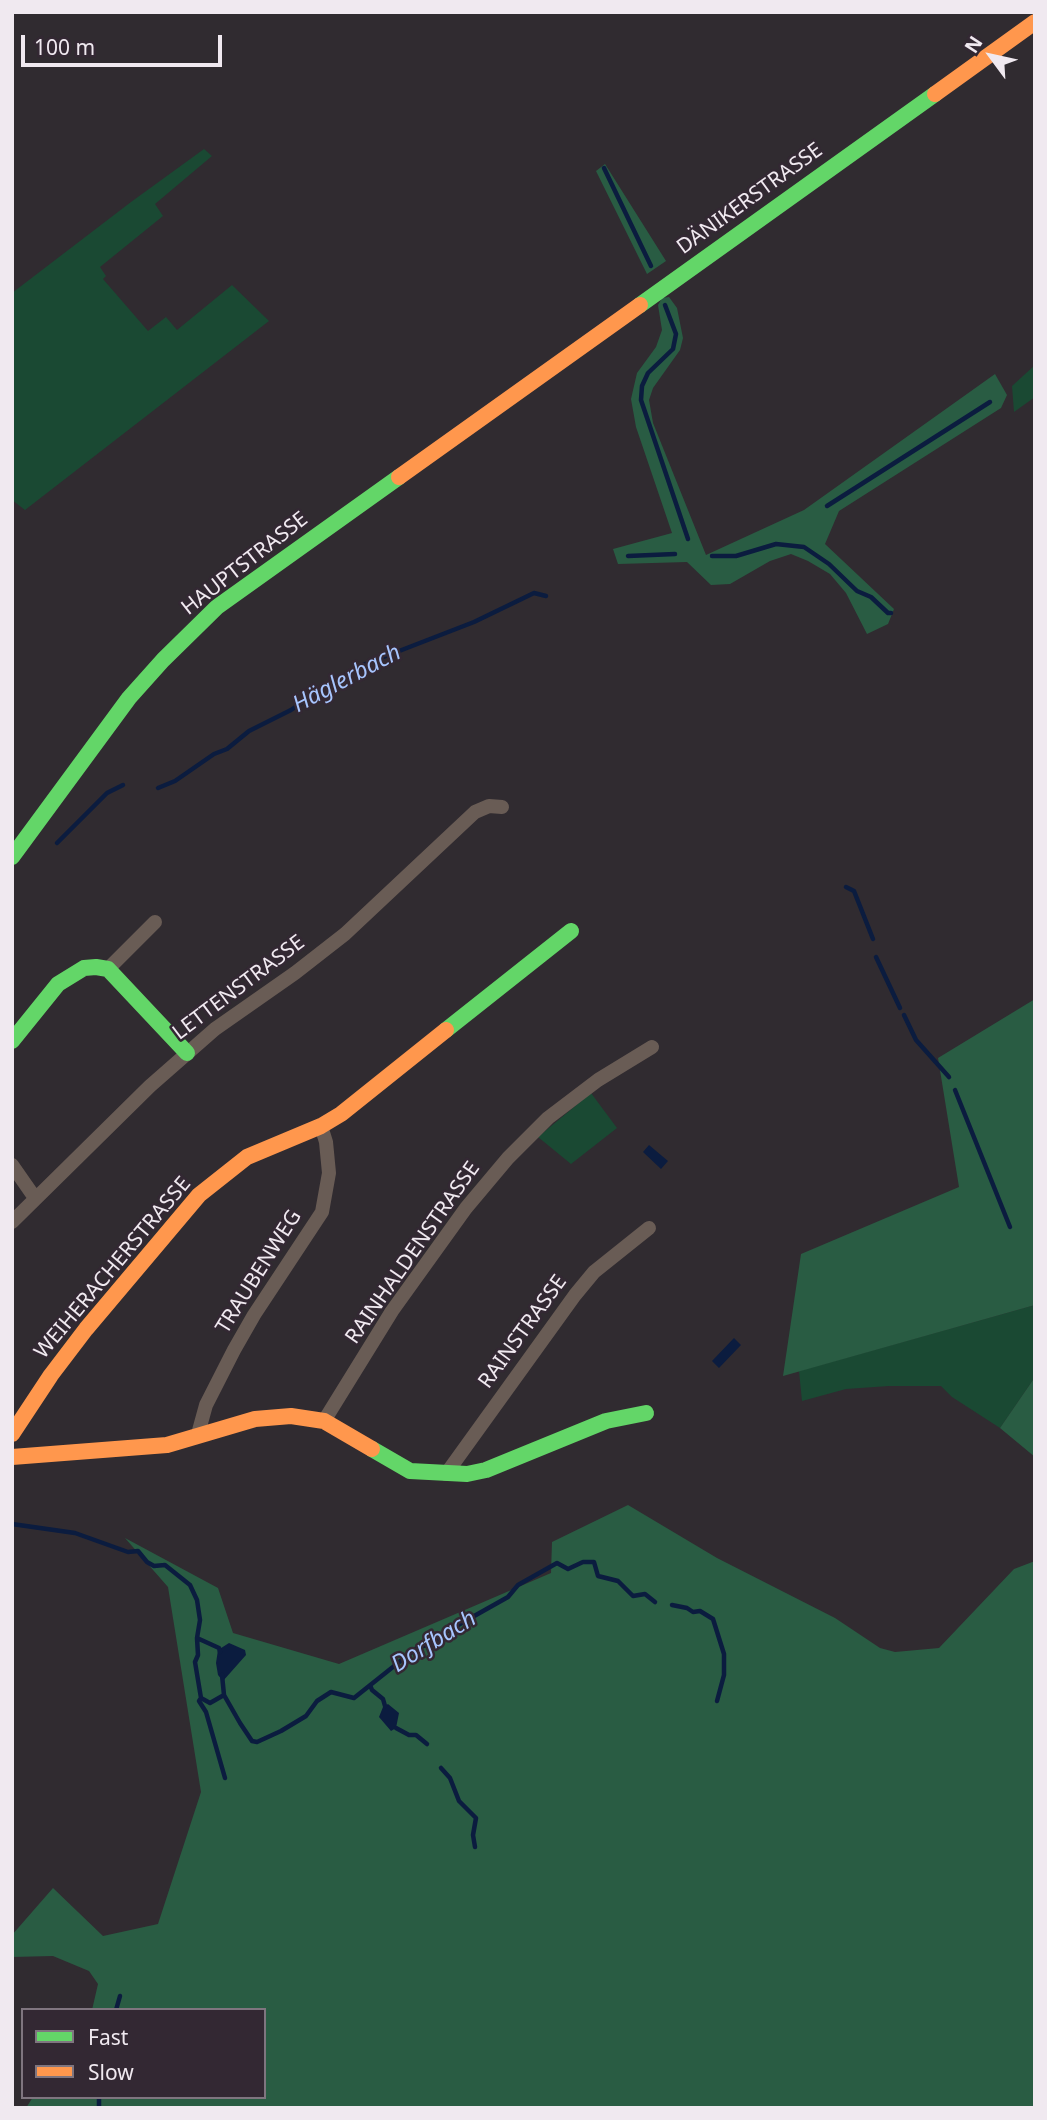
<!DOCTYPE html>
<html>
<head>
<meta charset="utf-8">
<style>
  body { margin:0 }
  #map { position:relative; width:1047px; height:2120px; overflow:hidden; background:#302b30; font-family:"Noto Sans",sans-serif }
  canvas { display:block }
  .frame { position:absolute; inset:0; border:14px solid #f0e9f0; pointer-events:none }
  .legend { position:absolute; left:21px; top:2008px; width:245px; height:91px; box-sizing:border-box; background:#332833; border:2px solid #7f757f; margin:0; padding:9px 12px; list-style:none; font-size:21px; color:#f0e9f0 }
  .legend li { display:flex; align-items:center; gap:14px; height:35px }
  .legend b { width:35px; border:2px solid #7f757f }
  .north { position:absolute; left:956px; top:21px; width:70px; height:70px; -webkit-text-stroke:5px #332833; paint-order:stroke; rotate:303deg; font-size:19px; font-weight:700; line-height:28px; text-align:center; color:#f0e9f0 }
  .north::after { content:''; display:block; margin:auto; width:24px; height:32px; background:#f0e9f0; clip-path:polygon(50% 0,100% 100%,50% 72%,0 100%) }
  .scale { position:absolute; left:21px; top:35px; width:201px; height:32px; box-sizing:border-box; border:4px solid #f0e9f0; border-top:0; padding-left:9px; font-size:21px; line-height:24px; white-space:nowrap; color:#f0e9f0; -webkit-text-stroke:5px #332833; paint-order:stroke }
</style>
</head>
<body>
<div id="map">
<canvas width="1047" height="2120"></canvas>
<div class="frame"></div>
<ul class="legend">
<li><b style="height:9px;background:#63d668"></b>Fast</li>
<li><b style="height:9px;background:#ff974d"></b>Slow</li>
</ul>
<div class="north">N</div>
<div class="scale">100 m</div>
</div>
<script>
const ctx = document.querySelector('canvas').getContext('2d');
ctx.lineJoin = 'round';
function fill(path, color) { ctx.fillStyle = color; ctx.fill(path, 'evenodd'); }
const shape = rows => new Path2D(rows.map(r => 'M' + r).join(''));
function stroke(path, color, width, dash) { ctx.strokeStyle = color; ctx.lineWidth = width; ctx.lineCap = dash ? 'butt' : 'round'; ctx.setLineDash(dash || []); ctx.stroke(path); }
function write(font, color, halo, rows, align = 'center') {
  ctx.font = font + ' "Noto Sans",sans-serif'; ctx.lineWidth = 5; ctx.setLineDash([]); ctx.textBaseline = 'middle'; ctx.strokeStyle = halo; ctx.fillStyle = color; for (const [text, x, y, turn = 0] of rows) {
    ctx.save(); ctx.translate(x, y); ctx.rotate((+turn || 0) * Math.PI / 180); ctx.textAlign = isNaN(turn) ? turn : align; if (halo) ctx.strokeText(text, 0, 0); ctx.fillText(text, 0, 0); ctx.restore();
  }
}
const green = shape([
  [204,149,212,156,155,204,163,216,100,267,106,276,103,279,148,331,166,317,177,330,232,285,269,321,25,510,12,500,12,293,131,202],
  [1035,365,1035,397,1014,412,1012,386],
  [591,1093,617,1128,571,1164,538,1137],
  [1035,1305,1035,1377,1000,1428,952,1397,941,1386,889,1386,846,1389,802,1401,799,1371]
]);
const forest = shape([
  [605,164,666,261,647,274,596,171],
  [669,297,677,308,683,338,680,350,653,388,649,400,653,423,706,555,804,510,995,374,1007,395,1001,408,839,511,825,544,894,609,888,624,867,634,846,593,830,574,808,561,791,554,770,561,730,584,711,585,687,562,618,564,613,549,672,533,636,427,631,399,637,373,656,347,662,330,658,305,662,298],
  [1035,999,1035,1305,783,1376,801,1254,959,1187,938,1058],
  [1035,1377,1035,1457,1000,1428],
  [628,1505,717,1558,835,1618,880,1648,895,1652,939,1648,1014,1569,1035,1561,1035,2108,26,2108,33,2097,264,2097,264,2010,92,2010,98,1984,89,1971,53,1956,12,1957,12,1935,53,1888,103,1936,158,1924,201,1792,168,1587,125,1538,218,1588,233,1633,339,1664,551,1573,552,1542]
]);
const water = shape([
  [649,1145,668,1161,661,1169,643,1152],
  [734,1338,741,1345,719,1368,712,1361],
  [229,1643,245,1650,246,1655,223,1681,218,1675,216,1663,218,1650],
  [388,1704,399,1713,396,1728,391,1731,379,1717,383,1707]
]);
const stream = shape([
  [604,168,651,266],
  [665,305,676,334,673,349,648,373,642,386,641,400,688,539],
  [827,506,990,402],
  [628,556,675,554],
  [712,556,736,556,776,544,804,547,829,564,857,591,871,597,888,613,891,613],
  [158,788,175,781,214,754,227,749,249,731,291,710,323,688,363,665,474,622,534,593,546,596],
  [57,843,107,793,123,785],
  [846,887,854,891,873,939],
  [876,957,900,1008],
  [904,1015,916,1040,949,1077],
  [955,1090,1010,1227],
  [12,1524,75,1533,128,1552,138,1551,147,1562,154,1566,165,1565,190,1585,197,1600,200,1620,197,1638,219,1648,220,1652],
  [672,1605,687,1608,693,1612,700,1611,713,1619,724,1654,724,1675,717,1701],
  [197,1638,198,1655,195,1662,201,1698,210,1703,224,1695],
  [222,1675,224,1695,240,1723,252,1741,257,1742,281,1731,306,1716,317,1701,331,1692,354,1698,418,1647,433,1644,444,1633,508,1597,518,1585,557,1563,568,1569,583,1562,594,1562,598,1576,618,1581,633,1596,645,1594,655,1602],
  [370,1685,372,1690,383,1699,385,1706],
  [201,1698,199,1701,206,1712,225,1778],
  [396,1728,409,1735,416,1735,427,1744],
  [441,1768,450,1778,459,1801,476,1818,473,1835,475,1847],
  [116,2010,120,1996],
  [99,2097,99,2108]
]);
const street = shape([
  [108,969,155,922],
  [12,1165,35,1198],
  [12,1222,150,1086,215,1029,295,973,345,934,475,812,489,806,502,807],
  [324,1421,392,1311,466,1208,508,1158,548,1118,598,1080,652,1047],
  [198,1434,206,1405,234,1350,254,1315,322,1212,329,1173,326,1142,321,1126],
  [446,1474,575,1295,594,1272,649,1228]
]);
const fast = shape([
  [640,305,935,94],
  [12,857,129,698,163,660,217,607,399,477],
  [446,1030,571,931],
  [12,1041,58,984,84,968,96,967,108,969,187,1053],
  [372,1449,410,1471,467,1474,486,1470,606,1421,646,1413]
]);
const slow = shape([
  [935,94,1035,22],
  [399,477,640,305],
  [12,1434,51,1375,86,1329,199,1195,247,1157,321,1126,341,1114,446,1030],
  [12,1457,167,1445,255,1419,291,1416,324,1421,372,1449]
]);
const streetNames = [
  ["DÄNIKERSTRASSE",750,199,-36],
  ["HAUPTSTRASSE",245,564,-38],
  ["LETTENSTRASSE",239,988,-37],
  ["RAINHALDENSTRASSE",413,1253,-55],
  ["WEIHERACHERSTRASSE",113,1268,-50],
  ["TRAUBENWEG",259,1272,-58],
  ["RAINSTRASSE",523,1332,-54]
];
const waterNames = [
  ["Häglerbach",347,679,-28],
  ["Dorfbach",434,1642,-32]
];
fill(green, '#1a4933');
fill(forest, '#295c43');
fill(water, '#0b1c3f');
stroke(stream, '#0b1c3f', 4.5);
stroke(street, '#695c55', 14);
stroke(fast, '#63d668', 16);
stroke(slow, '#ff974d', 16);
write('21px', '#f0e9f0', '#332833', streetNames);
write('italic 23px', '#a7c5fe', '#332833', waterNames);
</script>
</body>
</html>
